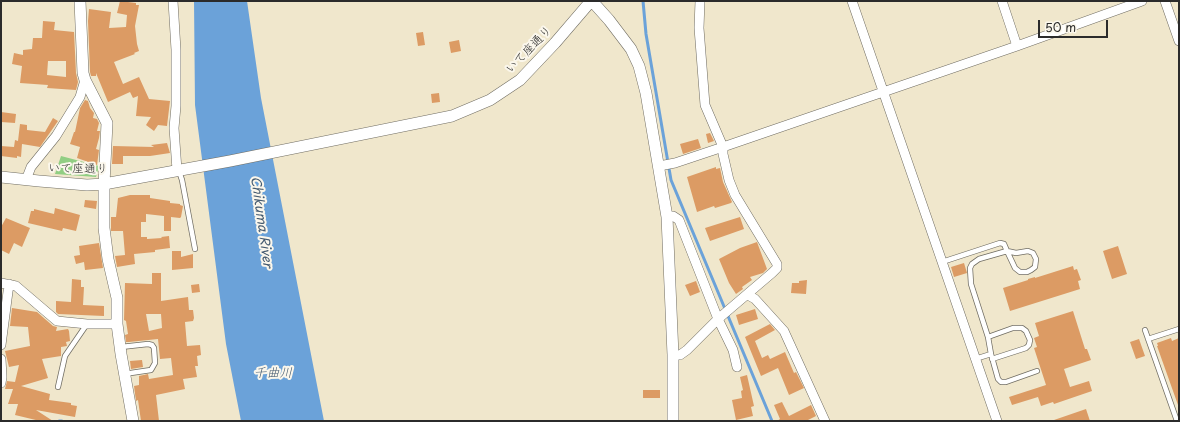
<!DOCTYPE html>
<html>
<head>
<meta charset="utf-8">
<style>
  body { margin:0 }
  #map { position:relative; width:1180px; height:422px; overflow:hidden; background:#f0e7cc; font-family:"Playpen Sans",sans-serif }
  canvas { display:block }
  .frame { position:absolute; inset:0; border:2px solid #2b2b2b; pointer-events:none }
  .scale { position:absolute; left:1038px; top:20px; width:70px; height:18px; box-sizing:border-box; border:2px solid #2b2b2b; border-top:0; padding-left:5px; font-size:12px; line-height:14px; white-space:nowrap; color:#2b2b2b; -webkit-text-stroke:3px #fbf7ec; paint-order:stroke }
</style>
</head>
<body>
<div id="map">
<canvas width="1180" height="422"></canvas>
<div class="frame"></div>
<div class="scale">50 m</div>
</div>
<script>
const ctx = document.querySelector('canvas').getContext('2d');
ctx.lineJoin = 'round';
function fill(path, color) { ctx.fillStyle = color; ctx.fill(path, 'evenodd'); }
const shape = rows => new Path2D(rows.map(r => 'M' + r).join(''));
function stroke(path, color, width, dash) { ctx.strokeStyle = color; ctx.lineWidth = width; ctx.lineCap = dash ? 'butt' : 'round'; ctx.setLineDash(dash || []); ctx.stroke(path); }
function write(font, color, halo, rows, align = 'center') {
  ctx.font = font + ' "Playpen Sans","Klee One",sans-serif'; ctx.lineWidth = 4; ctx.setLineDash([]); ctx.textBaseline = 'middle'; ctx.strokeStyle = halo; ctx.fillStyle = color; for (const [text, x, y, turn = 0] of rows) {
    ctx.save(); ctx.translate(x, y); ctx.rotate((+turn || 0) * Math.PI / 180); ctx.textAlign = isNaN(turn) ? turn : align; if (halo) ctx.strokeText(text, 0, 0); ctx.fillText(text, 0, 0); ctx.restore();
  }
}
const green = shape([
  [61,156,99,166,96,177,55,174]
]);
const water = shape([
  [194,1,247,1,261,98,324,421,241,421,226,344,195,105]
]);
const stream = shape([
  [643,1,646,34,671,180,772,421],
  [59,421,62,421]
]);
const building = shape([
  [120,1,136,3,136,5,139,5,135,26,137,44,139,51,134,53,135,54,114,62,123,84,139,77,149,99,170,101,167,126,158,125,154,131,146,125,151,117,136,116,138,96,133,98,130,92,108,102,96,73,96,76,91,76,90,72,88,21,89,9,111,12,109,28,126,27,127,15,117,13],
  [43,21,55,22,54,30,74,32,76,73,78,82,76,90,47,88,48,85,20,83,22,66,12,64,14,53,23,55,23,50,32,49,33,38,42,38],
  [48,61,66,61,66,77,47,75],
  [423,32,425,45,418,46,416,33],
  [459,40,461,51,451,53,449,42],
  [439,93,440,102,432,103,431,94],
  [85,100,88,101,90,108,94,113,93,118,97,119,99,123,97,131,100,131,99,138,96,149,99,150,97,165,77,158,80,147,70,144,74,132,75,132,80,108],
  [1,112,16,114,15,123,1,122],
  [53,118,58,121,40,147,22,144,21,157,17,156,17,158,1,156,1,146,14,147,15,140,18,141,20,124,27,125,27,130,45,132],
  [710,133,714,141,708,143,706,134],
  [698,139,701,148,683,154,680,144],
  [167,143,170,153,150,156,123,156,123,164,112,164,113,146,154,147,151,145],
  [716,167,716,169,720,168,723,182,732,202,731,203,715,208,714,206,697,212,687,177],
  [130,195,150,195,150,198,170,201,170,203,180,204,180,205,183,206,181,217,180,218,171,217,171,231,164,231,164,216,146,214,146,222,141,222,141,237,147,237,147,239,162,238,161,237,169,236,170,248,155,250,155,252,134,254,135,264,117,267,115,256,125,255,123,231,111,231,111,217,116,217,118,198],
  [85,200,97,201,96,209,84,207],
  [55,208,80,215,76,231,63,228,62,231,28,223,31,211,34,211,34,209,54,214],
  [740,217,744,229,710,241,705,228],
  [6,218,30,228,22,247,14,243,9,254,1,250,1,227],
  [757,242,767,269,763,273,750,277,752,280,742,287,743,289,736,294,729,283,719,259,740,248],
  [99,243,103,268,85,270,84,262,76,264,74,256,80,255,79,246],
  [1118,246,1127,274,1112,279,1103,251],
  [172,251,181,251,181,257,193,254,193,268,172,270],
  [964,263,967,273,954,277,951,267],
  [1073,266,1074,270,1077,269,1081,280,1078,281,1080,289,1010,311,1003,288,1028,280,1028,279,1035,277,1035,278],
  [152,273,161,273,161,301,188,297,189,310,193,310,194,318,193,321,185,322,187,346,200,345,201,355,197,356,198,366,195,366,197,377,183,379,185,389,156,395,159,421,141,421,138,400,136,401,134,386,139,385,139,376,148,374,149,379,173,375,171,358,160,359,158,339,129,342,126,342,125,335,128,334,126,321,124,320,125,283,152,284],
  [146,314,161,314,162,328,149,331],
  [72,279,81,280,81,287,84,287,83,305,104,306,104,316,58,314,56,312,56,301,71,302],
  [807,280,806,294,791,293,792,283,799,283,799,281],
  [696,281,700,292,690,296,685,285],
  [199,284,200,292,192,293,191,285],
  [12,308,37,312,53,326,57,327,56,331,68,329,69,331,70,341,66,342,67,346,61,347,61,356,42,359,48,378,21,386,50,394,49,400,71,403,71,405,77,406,75,417,36,410,53,421,40,421,15,415,18,404,8,404,13,389,5,389,7,381,15,382,19,365,9,367,5,351,30,346,28,327,10,326],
  [755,309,758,319,739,325,736,315],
  [1073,311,1085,349,1087,349,1091,360,1064,369,1070,387,1089,381,1092,391,1054,404,1053,402,1041,406,1038,397,1012,405,1009,397,1046,385,1034,348,1037,347,1034,338,1039,336,1035,323],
  [770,324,775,330,755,341,762,358,768,355,770,359,785,352,794,373,796,372,804,388,789,395,778,368,761,376,745,337],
  [1171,338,1172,341,1179,338,1179,405,1178,405,1157,346,1158,346,1157,343],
  [1139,339,1145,356,1136,359,1130,342],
  [142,360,143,367,131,369,130,361],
  [747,375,754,406,751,407,753,416,736,420,732,400,742,398,741,391,743,390,740,377],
  [643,390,660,390,660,398,643,398],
  [782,402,789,416,811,405,816,416,806,421,777,421,780,419,774,405],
  [1086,409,1090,421,1054,421,1054,420]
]);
const service = shape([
  [179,171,182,180,195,249],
  [942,262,1000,243,1004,244,1007,251,1016,253,1028,251,1033,253,1036,259,1035,267,1031,270,1027,272,1020,272,1015,268,1007,251,979,259,972,264,970,268,971,284,988,337],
  [1145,330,1177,421],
  [1148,339,1179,329],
  [121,347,148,344,152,345,154,348,155,363,151,370,124,374],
  [991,354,988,337,1013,328,1022,328,1026,331,1030,340,1029,345,1026,348,992,359],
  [975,359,991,354,998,379,1001,382,1006,382,1037,371],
  [58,387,65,356,87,324]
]);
const minor = shape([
  [173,1,176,50,176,106,174,128,177,170],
  [852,1,997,421],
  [1002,1,1017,46],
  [1165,1,1179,41],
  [659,166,675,163,723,147,1017,46,1142,1],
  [26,180,31,167,56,136,80,97,85,80],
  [667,217,673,216,679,220,718,319,733,350,737,367],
  [1,283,16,286,57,321,87,324,117,324],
  [748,295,755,299,784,331,825,421],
  [1,345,9,284],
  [673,355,680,355,687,350,718,319,772,273,777,268,777,264,735,195,729,180,723,154,723,147,705,105,699,28,700,1],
  [1,359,2,377,1,383]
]);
const tertiary = shape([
  [80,1,83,73,85,80,107,123,104,184,104,228,108,259,117,298,117,324,121,354,133,421],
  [592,1,609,20,631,49,639,66,646,93,667,217,673,355,673,421],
  [1,177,39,181,87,185,104,184,230,161,452,116,490,100,520,80,555,43,591,1]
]);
const streetNames = [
  ["いて座通り",529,50,-46],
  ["いて座通り",78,169,1]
];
const waterNames = [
  ["Chikuma River",261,222,82],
  ["千曲川",273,373]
];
fill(green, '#91ce83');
fill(water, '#6ba2d9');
stroke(stream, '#6ba2d9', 3);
fill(building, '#dc9b64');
stroke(service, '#706d63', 6);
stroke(minor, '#706d63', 10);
stroke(tertiary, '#706d63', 12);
stroke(service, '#fff', 4.5);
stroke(minor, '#fff', 9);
stroke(tertiary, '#fff', 11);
write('12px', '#2b2b2b', '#fbf7ec', streetNames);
write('italic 13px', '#455b71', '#fbf7ec', waterNames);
</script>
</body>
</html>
